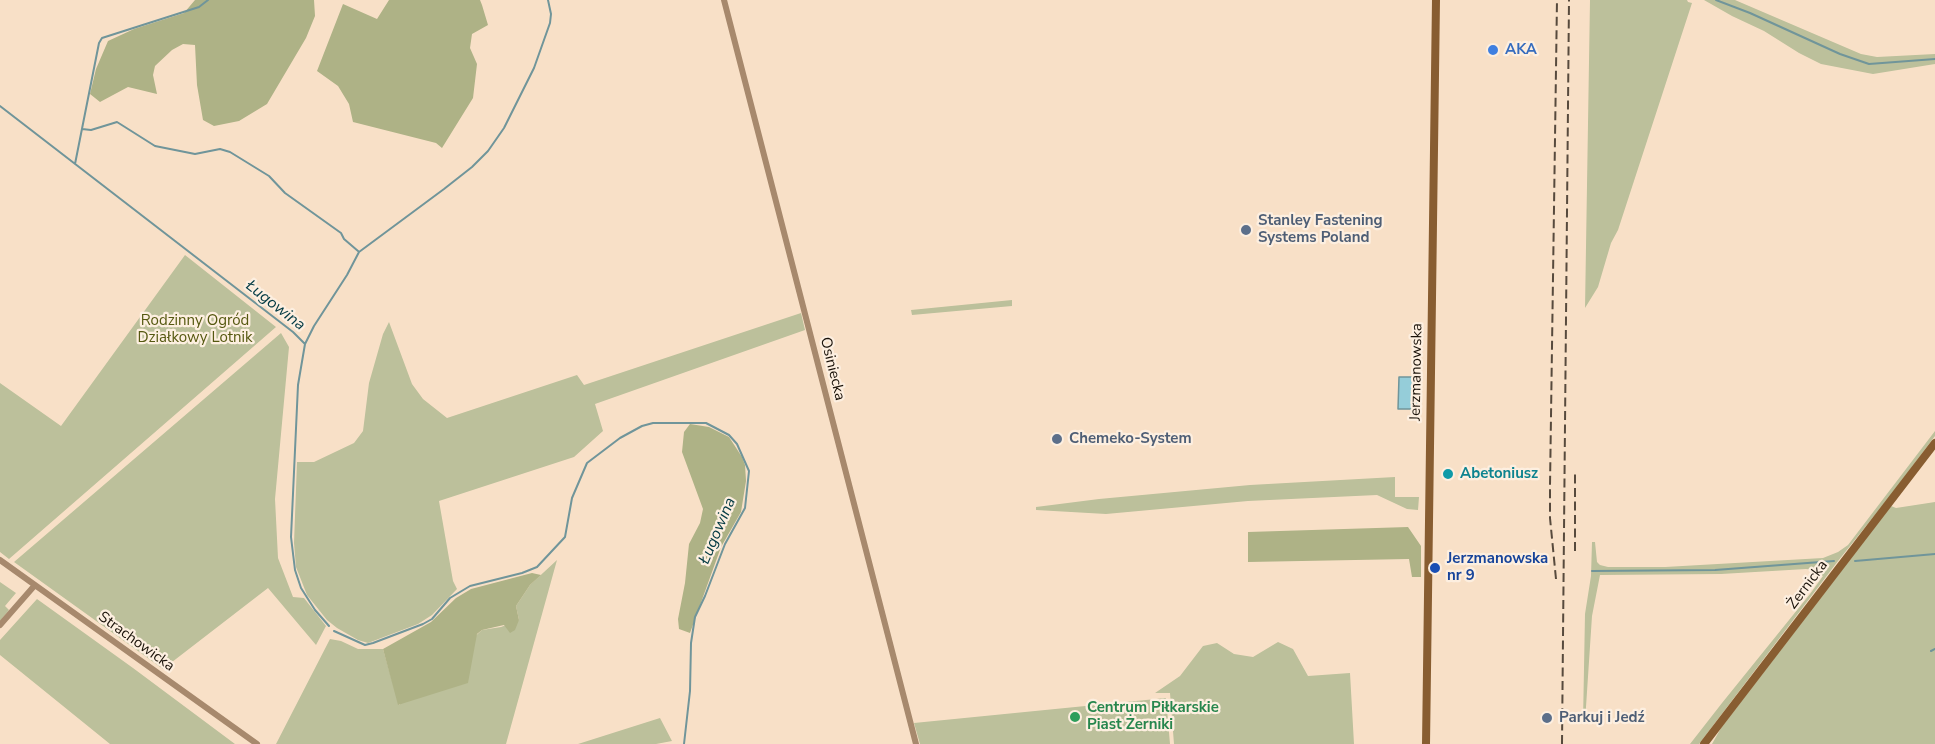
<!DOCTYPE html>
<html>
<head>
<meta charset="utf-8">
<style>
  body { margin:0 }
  canvas { display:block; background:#f8e0c7 }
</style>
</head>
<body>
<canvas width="1935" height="744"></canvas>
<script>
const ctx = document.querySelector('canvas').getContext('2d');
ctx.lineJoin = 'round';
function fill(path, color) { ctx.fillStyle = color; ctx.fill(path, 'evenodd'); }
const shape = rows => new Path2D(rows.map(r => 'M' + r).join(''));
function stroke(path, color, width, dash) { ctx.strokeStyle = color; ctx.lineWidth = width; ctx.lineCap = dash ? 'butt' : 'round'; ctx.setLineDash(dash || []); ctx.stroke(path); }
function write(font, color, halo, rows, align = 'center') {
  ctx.font = font + ' "Nunito Sans",sans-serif'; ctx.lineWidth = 4.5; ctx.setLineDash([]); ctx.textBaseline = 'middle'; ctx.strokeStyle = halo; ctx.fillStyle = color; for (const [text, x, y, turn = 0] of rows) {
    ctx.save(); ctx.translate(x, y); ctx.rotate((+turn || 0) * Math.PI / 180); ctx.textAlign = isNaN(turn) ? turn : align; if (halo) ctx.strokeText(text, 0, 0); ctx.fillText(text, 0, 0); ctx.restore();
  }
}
const green = shape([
  [1590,0,1687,0,1688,2,1692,3,1618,230,1611,243,1598,287,1585,308],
  [1704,0,1735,0,1861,54,1877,57,1935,54,1935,64,1873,74,1821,64,1799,53,1764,31,1732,16],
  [185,255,276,327,9,559,0,552,0,383,61,426],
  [1012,300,1012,306,912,315,911,310],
  [801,313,805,330,595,404,603,431,574,457,439,501,453,581,457,589,432,615,418,624,368,643,358,640,337,628,327,620,307,595,296,567,294,543,297,462,314,462,354,443,363,431,369,383,383,334,389,322,412,384,423,399,447,418,577,375,584,385],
  [281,333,289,347,275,499,278,558,293,597,304,598,326,626,316,645,268,588,163,669,14,562],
  [1935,431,1935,436,1890,496,1838,561,1699,744,1690,744,1722,703,1810,594,1823,576,1814,570,1806,569,1721,574,1600,575,1592,616,1585,722,1583,722,1585,614,1591,576,1592,542,1595,542,1597,562,1600,565,1608,567,1665,567,1823,558,1838,552,1848,545],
  [1395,477,1395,497,1419,497,1418,510,1407,509,1377,495,1248,501,1106,514,1036,510,1036,507,1099,499,1250,485],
  [1935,502,1935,744,1712,744,1721,728,1891,506,1896,508],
  [557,560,506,744,276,744,330,639,341,641,358,649,383,649,399,705,482,630,501,627,519,620,516,606,530,585],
  [0,582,16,593,5,606,9,610,0,621],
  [37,599,133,668,235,744,110,744,0,655,0,640],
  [1278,642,1293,649,1308,676,1350,673,1354,744,1174,744,1170,693,1155,693,1180,676,1203,646,1217,643,1234,654,1253,657],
  [1166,698,1170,744,920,744,914,723],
  [660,718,672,741,656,744,578,744]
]);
const forest = shape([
  [195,0,314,0,315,16,306,38,267,104,239,121,214,126,203,120,197,85,195,45,183,44,172,50,155,66,153,75,157,94,128,87,100,102,90,94,96,69,108,41,134,29,184,13],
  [389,0,480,0,482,5,488,25,472,34,470,48,477,64,473,98,442,148,436,143,353,122,349,104,338,86,317,71,343,4,377,19],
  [690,424,709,427,729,437,742,457,745,465,746,481,741,512,721,547,690,633,679,629,678,619,685,583,689,544,700,523,703,509,682,452,684,432],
  [1408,527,1421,546,1421,577,1412,577,1409,559,1248,562,1248,532],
  [532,573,541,575,530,585,516,606,519,620,515,630,510,633,504,625,482,630,477,634,468,683,398,705,383,649,431,622,456,598,471,589]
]);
const water = shape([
  [1399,377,1420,377,1419,409,1398,409,1399,377]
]);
const stream = shape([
  [1716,0,1750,13,1840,54,1869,64,1935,59],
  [0,106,293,332,305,344,298,385,291,537,295,570,301,588,315,610,329,626],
  [82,129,91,130,117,122,155,146,195,154,220,149,230,152,269,176,285,193,341,233,344,239,358,251],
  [75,164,99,43,102,38,199,7,208,0],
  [305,344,314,326,347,275,359,252,444,189,472,167,488,151,504,128,534,68,550,23,551,14,548,0],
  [1855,561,1935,554],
  [1592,571,1715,570,1834,561],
  [334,631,365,645,373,643,423,624,432,619,450,598,470,586,522,573,537,567,565,537,572,498,587,463,620,438,642,426,653,423,706,423,729,435,737,444,749,471,745,508,725,544,705,596,695,617,691,643,690,691,684,744],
  [1931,651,1935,649]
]);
const street = shape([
  [724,0,916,744],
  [0,560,257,744],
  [0,625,35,585]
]);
const secondary = shape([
  [1426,744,1436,0],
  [1704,744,1935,443]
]);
const rail = shape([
  [1575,551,1575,474],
  [1556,579,1550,518,1550,486,1557,0],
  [1562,744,1569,0]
]);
const markers = [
  [1493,50,6,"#3f7fe0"],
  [1246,230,6,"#5c6f8a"],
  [1057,439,6,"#5c6f8a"],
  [1448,474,6,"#0f9aa8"],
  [1435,568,6,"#1a4fb4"],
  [1075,717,6,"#2e9e5b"],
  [1547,718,6,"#5c6f8a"]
];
const shopNames = [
  ["AKA",1505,50]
];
const serviceNames = [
  ["Stanley Fastening",1258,221],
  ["Systems Poland",1258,238],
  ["Chemeko-System",1069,439],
  ["Parkuj i Jedź",1559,718]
];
const parkNames = [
  ["Rodzinny Ogród",195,321],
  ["Działkowy Lotnik",195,338]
];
const streetNames = [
  ["Osiniecka",832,369,76],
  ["Jerzmanowska",1417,372,-89],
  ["Żernicka",1808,585,-53],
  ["Strachowicka",136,642,36]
];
const cultureNames = [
  ["Abetoniusz",1460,474]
];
const transitNames = [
  ["Jerzmanowska",1447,559],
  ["nr 9",1447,576]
];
const leisureNames = [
  ["Centrum Piłkarskie",1087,708],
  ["Piast Żerniki",1087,725]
];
const waterNames = [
  ["Ługowina",275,306,38],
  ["Ługowina",718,531,-67]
];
fill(green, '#bcc09b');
fill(forest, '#aeb286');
fill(water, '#95cdd9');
stroke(water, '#70959a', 1.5);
stroke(stream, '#70959a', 2);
stroke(street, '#a7896d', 6);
stroke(secondary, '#885d31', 8);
stroke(rail, '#574a3d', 2, [9, 4.5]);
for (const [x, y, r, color] of markers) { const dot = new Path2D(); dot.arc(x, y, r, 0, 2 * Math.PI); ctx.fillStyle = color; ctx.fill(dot); stroke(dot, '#fdefe0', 2); }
write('bold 15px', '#366cbe', '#fdefe0', shopNames, 'left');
write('bold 15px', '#4e5e75', '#fdefe0', serviceNames, 'left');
write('15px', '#555810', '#fdefe0', parkNames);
write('15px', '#191108', '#fdefe0', streetNames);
write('bold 15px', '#0d838f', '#fdefe0', cultureNames, 'left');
write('bold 15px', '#164399', '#fdefe0', transitNames, 'left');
write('bold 15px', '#27864d', '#fdefe0', leisureNames, 'left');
write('italic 16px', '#033a43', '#fdefe0', waterNames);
</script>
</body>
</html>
